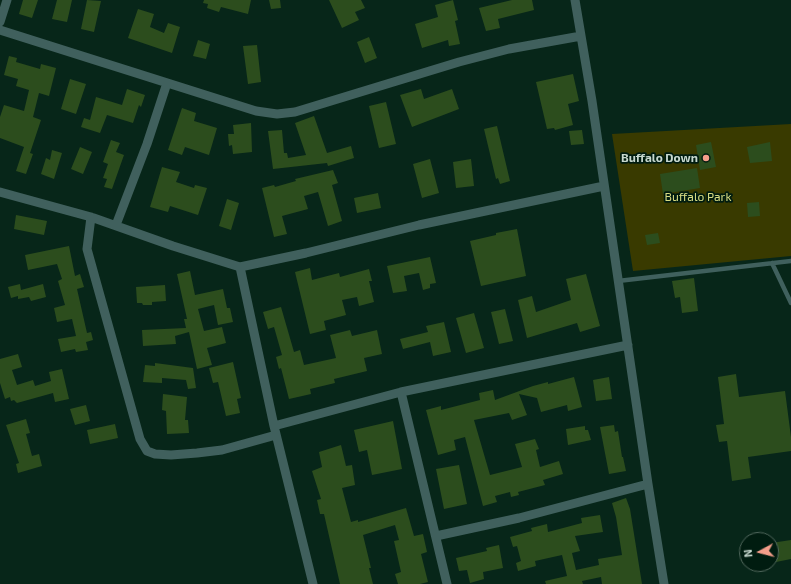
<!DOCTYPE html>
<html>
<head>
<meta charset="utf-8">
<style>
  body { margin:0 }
  #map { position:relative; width:791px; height:584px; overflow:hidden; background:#072619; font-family:"Exo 2",sans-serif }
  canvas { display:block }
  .north { position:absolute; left:739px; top:532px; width:40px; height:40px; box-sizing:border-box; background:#001c10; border:1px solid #50675c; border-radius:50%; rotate:263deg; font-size:11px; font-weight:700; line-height:16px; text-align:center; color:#c7d8cf }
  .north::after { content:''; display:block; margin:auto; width:14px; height:18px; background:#f49e8a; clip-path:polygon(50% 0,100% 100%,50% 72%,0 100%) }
</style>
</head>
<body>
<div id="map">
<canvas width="791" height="584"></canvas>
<div class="north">N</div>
</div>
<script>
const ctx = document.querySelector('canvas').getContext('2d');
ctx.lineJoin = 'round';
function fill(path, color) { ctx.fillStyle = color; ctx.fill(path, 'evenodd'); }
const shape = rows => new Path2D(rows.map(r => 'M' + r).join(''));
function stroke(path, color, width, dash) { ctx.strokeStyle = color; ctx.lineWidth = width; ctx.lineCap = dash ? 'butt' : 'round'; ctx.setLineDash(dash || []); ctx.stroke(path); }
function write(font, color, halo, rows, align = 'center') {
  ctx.font = font + ' "Exo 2",sans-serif'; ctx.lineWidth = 3.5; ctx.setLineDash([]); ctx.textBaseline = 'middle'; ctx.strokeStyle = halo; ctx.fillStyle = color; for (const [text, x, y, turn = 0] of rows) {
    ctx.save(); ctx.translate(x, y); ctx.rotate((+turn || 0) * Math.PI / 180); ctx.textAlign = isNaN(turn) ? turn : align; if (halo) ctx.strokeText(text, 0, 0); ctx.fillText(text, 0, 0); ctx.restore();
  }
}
const green = shape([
  [791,124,791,256,633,271,612,134]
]);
const building = shape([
  [23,0,38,0,32,18,19,14],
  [57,0,72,0,67,22,52,19],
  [87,0,101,1,94,32,81,29],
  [204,0,251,0,248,14,221,7,219,12,207,8,208,4,203,3],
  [269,0,280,0,281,8,271,9],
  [329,0,361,0,365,8,355,12,359,20,342,28],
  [453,0,458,20,455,21,460,44,449,46,448,40,422,48,415,24,438,17,435,5],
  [512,0,532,0,534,10,498,19,500,28,486,31,479,8],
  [138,9,154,14,150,27,164,33,168,23,180,27,172,53,128,38],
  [369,37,377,58,365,63,357,42],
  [198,40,210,44,206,59,193,56],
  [257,45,261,82,248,84,243,46],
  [9,56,17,58,16,62,40,69,41,64,56,68,49,96,39,93,33,117,41,120,30,153,33,154,26,174,16,171,24,147,0,138,0,117,4,105,24,111,29,90,16,86,18,79,4,75],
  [573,74,579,101,568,104,573,125,555,130,554,128,547,129,536,82],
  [70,79,86,84,76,114,61,109],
  [127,89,145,95,141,107,139,105,133,123,107,115,100,133,81,127,84,118,90,120,96,97,122,105],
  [421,89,424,99,452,89,459,109,412,127,400,95],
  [386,102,396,144,379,148,369,106],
  [182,108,196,113,194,121,217,128,209,155,185,147,182,155,168,150],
  [314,116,327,153,351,146,354,158,328,166,327,163,273,169,268,131,282,130,284,153,287,153,288,158,306,155,295,123],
  [251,123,252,152,233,154,232,145,229,146,228,134,234,134,233,125],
  [497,126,510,181,500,184,498,178,496,179,484,129],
  [582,130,584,144,571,145,569,131],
  [111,140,120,143,116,152,124,155,112,189,104,187,107,179,103,178,108,164,103,162],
  [711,142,716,167,700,170,696,145],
  [770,142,772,161,750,163,747,147],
  [80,147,92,152,83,174,71,169],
  [52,150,62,153,54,179,41,174,46,158,50,160],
  [430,159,439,193,422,198,413,164],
  [471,159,474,186,456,188,453,162],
  [162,167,180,172,176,182,194,188,195,185,207,188,198,215,170,206,168,212,150,207],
  [697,168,700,188,663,194,660,174],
  [333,170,338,183,332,185,342,221,328,226,318,192,304,196,308,209,282,216,287,234,274,237,262,188,274,185,275,187,296,181,295,179],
  [378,193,381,208,357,213,354,198],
  [227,199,239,203,231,230,219,226],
  [759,202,760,216,748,217,747,203],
  [16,215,47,221,44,235,14,229],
  [517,229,526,276,481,286,470,241,496,235,496,233],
  [658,233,660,243,647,245,645,235],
  [69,246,75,276,80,274,84,287,77,289,87,333,91,332,93,340,86,342,88,350,76,352,75,349,61,352,58,339,76,336,72,319,57,322,54,308,65,305,58,281,62,279,57,264,28,270,25,255],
  [430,257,436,283,430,284,430,288,423,290,419,273,404,276,407,291,393,293,387,266],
  [310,268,312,280,339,273,340,277,369,269,372,281,369,281,374,302,359,306,357,297,342,300,346,315,324,321,326,330,310,334,295,272],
  [190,271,195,295,223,289,227,308,230,308,233,322,218,325,214,305,198,309,204,331,222,327,226,343,207,348,212,365,197,369,189,332,175,336,176,344,143,346,142,330,186,328,184,319,187,319,177,274],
  [586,274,600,326,580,332,577,323,527,338,518,300,532,296,536,312,571,300,566,279],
  [694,278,698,311,682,313,680,297,675,298,672,281],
  [20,284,21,290,43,284,46,297,31,301,29,297,18,299,18,296,11,298,8,287],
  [165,285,166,301,152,302,152,305,143,305,142,303,137,303,136,287],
  [281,307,294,352,300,350,304,365,336,358,330,335,350,330,352,336,377,330,382,354,364,358,367,371,334,379,335,383,310,389,311,394,289,399,281,368,279,369,276,357,282,355,274,327,268,329,263,312],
  [505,309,513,341,499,344,491,312],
  [474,313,484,348,466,353,456,318],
  [444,322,451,352,433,356,430,342,403,349,400,339,428,332,426,326],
  [18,354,22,367,12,370,17,385,33,380,35,386,51,381,49,372,62,369,69,399,55,402,53,393,17,403,14,400,11,401,10,397,5,399,0,383,0,359],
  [233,362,241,398,237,399,240,413,226,416,218,382,213,383,209,368],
  [155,363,193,368,196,388,188,389,186,380,162,378,162,383,143,382,145,365,155,366],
  [736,374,739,397,785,391,791,437,791,451,748,457,751,478,732,481,727,441,719,442,716,425,724,424,718,377],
  [574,377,582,407,568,411,567,405,541,412,537,398,519,394,527,415,512,420,509,413,474,420,490,475,522,467,515,444,535,439,539,449,536,450,540,467,559,461,563,474,543,480,545,485,518,492,519,495,511,497,510,492,495,496,497,502,483,506,465,437,454,440,456,450,438,455,426,410,441,406,441,410,480,400,479,393,493,390,495,400,533,386,548,382,548,384],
  [609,377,612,399,596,401,593,380],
  [163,394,187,397,185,420,188,420,189,433,167,434,166,411,162,410],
  [86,405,90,421,75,425,70,409],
  [26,419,30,433,26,434,32,456,39,454,42,466,18,473,16,464,19,463,6,425],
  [393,421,402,469,372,475,367,450,359,452,354,430],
  [115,424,118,438,90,444,87,430],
  [614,425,615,432,618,431,622,457,623,457,626,471,609,474,600,427],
  [585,426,585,430,588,430,591,440,568,445,566,429],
  [341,445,346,466,352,465,355,485,342,488,351,522,358,520,358,522,406,508,414,536,423,534,427,552,421,554,428,582,420,584,398,584,395,574,401,572,394,541,399,540,395,525,363,535,371,568,369,568,373,584,340,584,324,514,320,514,317,500,321,499,312,471,322,467,319,452],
  [459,465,467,504,444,509,436,469],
  [626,498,630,509,642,584,602,584,601,577,582,581,583,584,546,584,545,581,567,576,562,555,535,561,536,566,518,571,516,563,521,561,517,546,513,547,510,537,532,531,531,528,547,524,548,532,582,523,581,518,600,515,603,532,575,536,580,551,572,553,576,570,599,565,598,559,622,555,616,517,612,503],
  [791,540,791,559,771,563,771,543],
  [499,545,503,568,483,572,484,579,470,583,467,570,459,571,456,558,487,551,486,548]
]);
const service = shape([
  [772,263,791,303],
  [618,281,791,261]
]);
const minor = shape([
  [575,0,592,101,648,484,664,584],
  [0,22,7,0],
  [0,30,256,111,277,114,295,112,459,62,509,49,581,36],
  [0,192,91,217,173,246,240,267,306,253,419,225,604,186],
  [91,217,87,249,140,439,147,451,155,454,171,455,197,453,222,450,276,435],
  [116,225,147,144,167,83],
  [240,267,274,426,313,584],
  [401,392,447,584],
  [274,426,401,392,628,345],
  [436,536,519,518,648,484]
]);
const markers = [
  [706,158,4,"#f49e8a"]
];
const poiNames = [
  ["Buffalo Down",698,158]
];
const parkNames = [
  ["Buffalo Park",698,197]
];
fill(green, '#393a00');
fill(building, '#2c4d1d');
stroke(service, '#40605d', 4.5);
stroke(minor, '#40605d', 9);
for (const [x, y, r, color] of markers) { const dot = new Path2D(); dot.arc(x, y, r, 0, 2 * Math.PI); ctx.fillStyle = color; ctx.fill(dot); stroke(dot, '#001c10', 1.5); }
write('bold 12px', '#c7d8cf', '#001c10', poiNames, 'right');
write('12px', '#dade84', '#001c10', parkNames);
</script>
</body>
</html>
